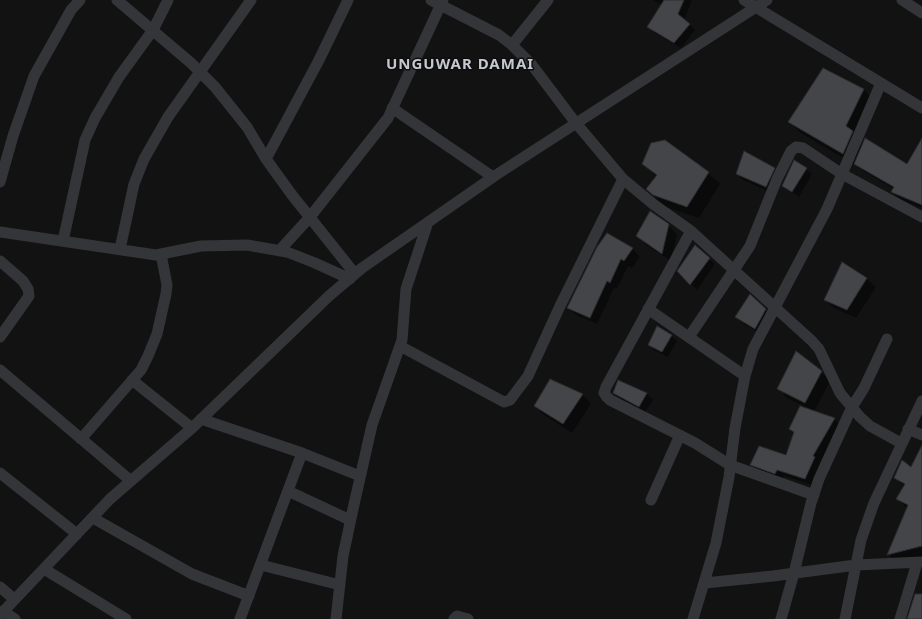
<!DOCTYPE html>
<html>
<head>
<meta charset="utf-8">
<style>
  body { margin:0 }
  canvas { display:block; background:#121213 }
</style>
</head>
<body>
<canvas width="922" height="619"></canvas>
<script>
const ctx = document.querySelector('canvas').getContext('2d');
ctx.lineJoin = 'round';
function fill(path, color) { ctx.fillStyle = color; ctx.fill(path, 'evenodd'); }
const shape = rows => new Path2D(rows.map(r => 'M' + r).join(''));
function stroke(path, color, width, dash) { ctx.strokeStyle = color; ctx.lineWidth = width; ctx.lineCap = dash ? 'butt' : 'round'; ctx.setLineDash(dash || []); ctx.stroke(path); }
function write(font, color, halo, rows, align = 'center') {
  ctx.font = font + ' "Noto Sans",sans-serif'; ctx.lineWidth = 3; ctx.setLineDash([]); ctx.textBaseline = 'middle'; ctx.strokeStyle = halo; ctx.fillStyle = color; for (const [text, x, y, turn = 0] of rows) {
    ctx.save(); ctx.translate(x, y); ctx.rotate((+turn || 0) * Math.PI / 180); ctx.textAlign = isNaN(turn) ? turn : align; if (halo) ctx.strokeText(text, 0, 0); ctx.fillText(text, 0, 0); ctx.restore();
  }
}
const shadow = shape([
  [653,0,692,0,684,20,695,30,681,48,655,33,649,27,662,5],
  [863,89,875,101,858,137,864,143,907,166,922,152,922,208,900,199,892,192,894,189,863,171,855,164,855,165,801,133,790,122],
  [643,164,708,173,720,184,699,218,666,207,659,201,648,189,657,177],
  [774,169,780,175,772,193,743,180,737,174],
  [806,169,812,174,799,197,783,186],
  [668,225,677,234,671,261,646,245,638,236],
  [608,234,633,249,640,257,632,268,628,266,617,289,614,288,597,324,576,315,568,307],
  [695,247,715,264,697,290,678,271],
  [842,263,867,279,876,287,856,318,834,308,825,299],
  [766,310,771,315,761,334,742,323,737,317],
  [671,335,677,341,668,357,655,351,649,345],
  [821,372,830,381,814,412,834,419,841,426,820,463,822,464,812,485,784,476,782,480,758,471,751,464,787,456,795,433,790,429,812,410,787,398,779,389],
  [551,380,583,395,591,404,572,433,544,415,535,406],
  [618,381,647,394,653,400,645,412,620,398,614,393],
  [922,458,922,558,897,564,888,554,908,509,898,499,905,487,895,477,911,468]
]);
const building = shape([
  [664,0,684,0,678,14,690,24,674,43,647,27,664,0],
  [823,68,864,89,846,126,853,131,843,154,788,122,823,68],
  [865,138,907,164,922,138,922,205,891,192,894,187,854,164,865,138],
  [665,140,709,172,687,207,653,195,646,189,657,175,642,164,651,143,665,140],
  [744,151,775,168,766,187,736,174,744,151],
  [794,160,807,168,792,192,782,186,794,160],
  [650,211,669,224,662,254,636,236,650,211],
  [607,233,633,248,624,261,621,259,610,283,607,281,590,318,567,308,597,247,607,233],
  [695,245,710,258,690,285,677,271,695,245],
  [842,262,867,278,847,310,824,300,842,262],
  [750,294,766,309,755,329,735,317,750,294],
  [657,326,672,335,662,352,648,345,657,326],
  [796,351,822,371,805,403,777,389,796,351],
  [550,379,583,394,563,424,534,406,550,379],
  [618,380,647,393,639,407,613,393,618,380],
  [800,406,835,418,813,456,815,457,805,479,777,470,775,474,750,465,759,446,786,455,794,432,789,429,800,406],
  [922,445,922,546,887,555,908,505,896,499,905,484,894,478,902,460,911,467,922,445],
  [915,594,922,594,922,619,907,619,915,594]
]);
const minor = shape([
  [117,0,191,63,215,87,247,127,266,159,292,195,355,274],
  [431,0,499,35,512,45,532,65,575,122,623,179,653,204,691,231,812,341,819,349,840,393,860,417,870,426,901,443],
  [744,0,922,108],
  [902,0,922,13],
  [512,45,548,0],
  [392,108,493,177],
  [266,159,319,60,348,0],
  [0,182,13,136,34,76,71,10,80,0],
  [691,231,606,387,604,393,606,396,610,400,695,443,730,465,814,495],
  [0,232,156,255,201,246,247,245,287,252,315,263,350,279],
  [63,241,85,140,95,118,119,77,153,30,168,0],
  [120,249,134,184,144,159,168,117,251,0],
  [279,251,310,217,388,118,443,0],
  [0,261,23,281,28,289,29,296,0,337],
  [648,309,745,376],
  [689,337,750,246,777,179,791,151,796,147,803,148,842,174,922,217],
  [400,346,504,402,510,400,528,376,560,306,623,179],
  [0,370,131,481],
  [132,380,192,428],
  [201,419,302,453,360,476],
  [908,429,922,435],
  [81,439,141,370,148,356,157,334,166,294,167,285,161,254],
  [0,473,77,534],
  [288,491,350,520],
  [651,500,680,435],
  [93,518,192,574,249,596],
  [261,565,340,585],
  [44,569,126,619],
  [705,583,773,576,856,565,922,562],
  [0,587,14,599],
  [3,611,15,619],
  [0,615,110,499,192,428,329,296,362,268,496,175,767,0],
  [240,619,302,453],
  [336,619,343,556,353,509,372,425,402,340,406,289,428,222],
  [454,619,457,616,468,619],
  [693,619,716,543,729,477,735,428,745,376,753,349,827,209,881,83],
  [781,619,794,573,811,503,819,479,852,407,864,388,887,339],
  [845,619,861,540,874,503,922,401],
  [900,619,917,563]
]);
const districtNames = [
  ["UNGUWAR DAMAI",460,65]
];
fill(shadow, '#0007');
fill(building, '#444548');
stroke(building, '#2c2c2f', 1);
stroke(minor, '#333538', 11);
ctx.letterSpacing = '1px';
write('bold 15px', '#c5c9cf', '#0d0d0e', districtNames);
ctx.letterSpacing = '0px';
</script>
</body>
</html>
